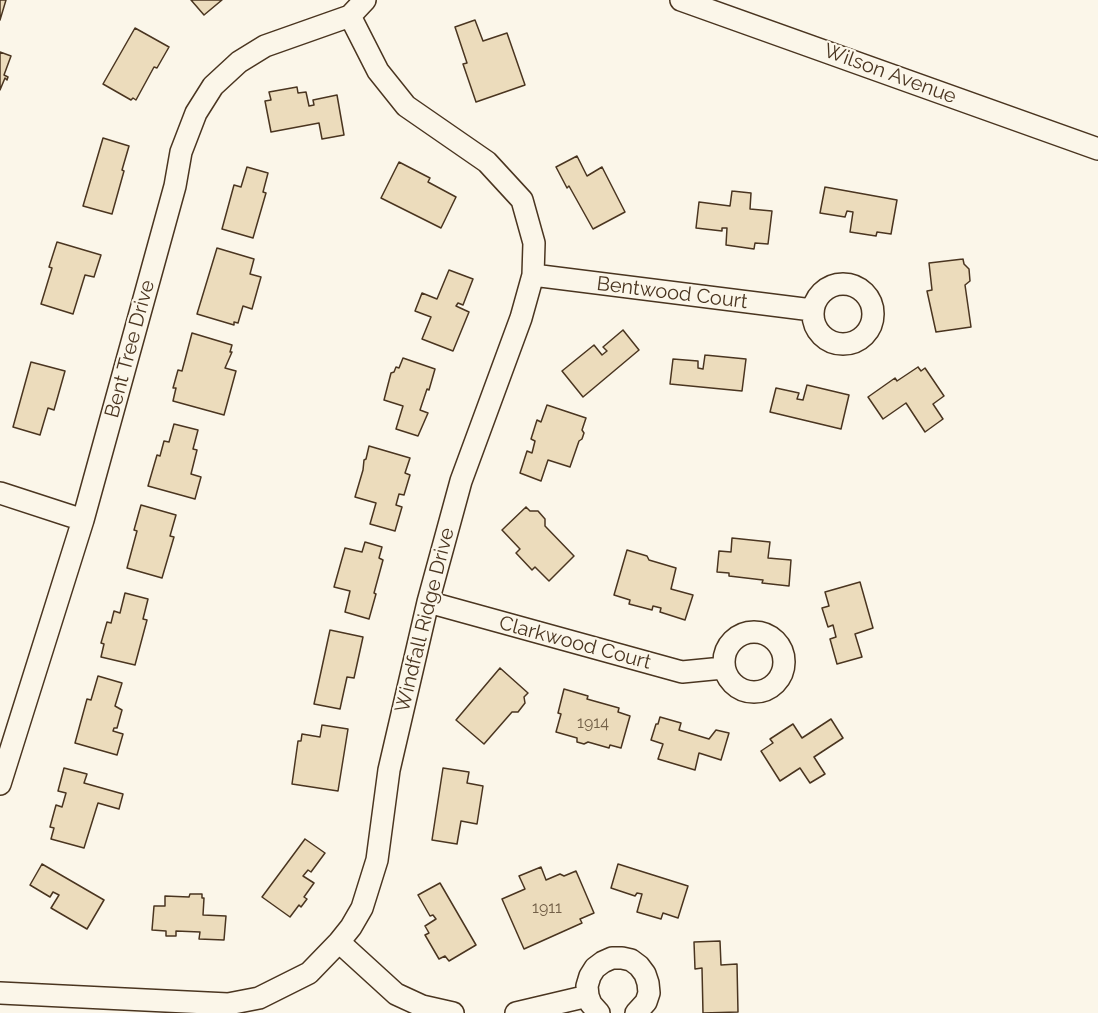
<!DOCTYPE html>
<html>
<head>
<meta charset="utf-8">
<style>
  body { margin:0 }
  canvas { display:block; background:#fbf6e9 }
</style>
</head>
<body>
<canvas width="1098" height="1013"></canvas>
<script>
const ctx = document.querySelector('canvas').getContext('2d');
ctx.lineJoin = 'round';
function fill(path, color) { ctx.fillStyle = color; ctx.fill(path, 'evenodd'); }
const shape = rows => new Path2D(rows.map(r => 'M' + r).join(''));
function stroke(path, color, width, dash) { ctx.strokeStyle = color; ctx.lineWidth = width; ctx.lineCap = dash ? 'butt' : 'round'; ctx.setLineDash(dash || []); ctx.stroke(path); }
function write(font, color, halo, rows, align = 'center') {
  ctx.font = font + ' Raleway,sans-serif'; ctx.lineWidth = 4.5; ctx.setLineDash([]); ctx.textBaseline = 'middle'; ctx.strokeStyle = halo; ctx.fillStyle = color; for (const [text, x, y, turn = 0] of rows) {
    ctx.save(); ctx.translate(x, y); ctx.rotate((+turn || 0) * Math.PI / 180); ctx.textAlign = isNaN(turn) ? turn : align; if (halo) ctx.strokeText(text, 0, 0); ctx.fillText(text, 0, 0); ctx.restore();
  }
}
const building = shape([
  [0,0,6,0,0,20,0,0],
  [191,0,222,0,204,15,191,0],
  [475,20,483,41,507,33,525,85,476,102,463,64,467,63,455,27,475,20],
  [135,28,169,47,157,68,154,67,136,100,133,98,131,100,103,84,135,28],
  [0,52,11,56,4,75,8,77,7,80,5,78,0,90,0,52],
  [297,87,298,93,306,92,309,106,314,105,313,100,337,95,344,135,322,139,319,123,271,132,265,101,271,100,269,92,297,87],
  [103,138,129,146,122,170,124,171,112,214,83,206,103,138],
  [577,156,587,176,602,167,625,212,593,229,569,186,567,188,556,167,577,156],
  [399,162,430,178,428,182,456,197,441,228,381,198,399,162],
  [247,167,268,173,263,192,266,193,253,238,222,229,234,185,241,187,247,167],
  [825,187,897,200,891,234,877,232,876,236,850,232,853,212,847,211,845,217,820,213,825,187],
  [732,191,751,193,750,209,772,211,768,244,755,243,754,249,726,245,727,228,722,228,722,231,696,228,699,202,730,206,732,191],
  [57,242,101,255,94,277,85,275,73,314,41,304,52,268,49,267,57,242],
  [217,248,254,259,250,274,261,277,252,309,243,306,238,323,234,322,234,325,197,314,217,248],
  [963,259,964,264,969,269,970,281,965,285,971,327,936,332,927,291,932,290,929,263,963,259],
  [449,270,473,279,463,305,458,303,456,306,469,312,453,351,422,339,431,317,415,311,422,293,437,299,449,270],
  [623,330,639,350,583,397,562,371,594,345,602,355,607,351,603,347,623,330],
  [192,333,232,345,230,352,232,352,225,368,236,371,224,415,173,401,176,388,173,388,178,370,182,371,192,333],
  [705,355,746,359,742,391,670,384,673,359,698,361,698,368,703,369,705,355],
  [403,358,435,369,429,390,427,389,420,410,428,413,418,436,396,429,403,406,384,400,391,373,394,372,396,367,399,368,403,358],
  [31,362,65,371,54,410,48,408,40,435,13,427,31,362],
  [918,367,921,371,925,368,944,396,933,404,943,419,925,432,906,403,883,419,868,397,895,378,897,381,918,367],
  [807,385,849,395,841,429,770,412,776,388,799,393,797,399,803,400,807,385],
  [547,405,586,418,582,430,584,433,582,439,579,441,570,467,548,460,541,481,520,473,527,451,532,453,535,441,531,439,537,420,541,422,547,405],
  [174,424,198,430,193,449,197,450,191,474,201,477,195,499,148,486,157,455,160,456,164,441,169,442,174,424],
  [369,446,410,458,405,473,410,475,404,495,399,494,396,505,402,507,395,531,370,524,376,503,355,497,363,470,364,460,366,459,369,446],
  [141,505,176,515,170,536,174,537,162,578,127,568,137,531,134,530,141,505],
  [526,507,530,511,538,511,545,519,545,526,574,556,549,581,535,567,532,570,516,553,520,549,502,530,526,507],
  [732,538,770,542,768,558,791,560,789,586,762,583,763,580,729,576,729,573,717,572,719,551,731,552,732,538],
  [365,542,382,547,379,558,383,560,374,593,376,594,369,619,345,612,350,591,334,587,345,548,362,552,365,542],
  [627,550,647,556,649,560,676,568,671,589,693,595,685,620,660,612,661,608,653,606,652,610,629,604,630,600,614,595,627,550],
  [860,582,873,628,855,634,862,657,837,664,830,639,836,637,833,625,828,627,822,608,829,606,825,592,860,582],
  [125,593,148,599,143,619,147,620,135,665,101,657,104,644,101,643,107,622,111,623,114,611,120,613,125,593],
  [330,630,363,637,354,678,347,677,340,709,314,704,330,630],
  [500,668,528,693,524,697,525,703,518,712,512,712,484,744,456,720,500,668],
  [98,676,122,683,115,706,122,710,117,728,114,728,113,731,123,734,117,755,75,743,87,699,91,700,98,676],
  [564,689,588,696,587,699,619,708,618,712,630,716,621,748,610,745,609,748,588,742,584,744,577,742,577,738,556,732,561,714,558,713,564,689],
  [660,717,681,723,679,730,709,739,716,730,729,733,721,760,699,753,695,770,658,759,663,744,651,740,656,724,658,724,660,717],
  [831,719,843,738,814,757,825,774,810,783,800,768,780,781,761,751,773,743,770,739,793,724,802,738,831,719],
  [322,725,348,729,338,791,292,784,298,741,301,741,302,734,320,737,322,725],
  [64,768,87,774,84,783,123,794,119,809,98,803,84,848,51,839,54,828,50,827,56,805,62,807,66,793,58,791,64,768],
  [443,768,469,772,467,783,483,786,477,824,461,821,457,844,432,840,443,768],
  [305,839,325,853,311,872,308,870,303,876,314,883,304,897,307,899,301,907,299,905,290,917,262,897,305,839],
  [42,864,104,900,87,929,51,908,59,895,53,892,50,897,30,885,42,864],
  [618,864,688,886,678,918,663,913,661,919,637,912,642,894,637,893,635,896,611,888,618,864],
  [541,867,546,880,560,874,564,876,576,871,594,913,580,919,582,923,524,949,502,899,525,889,519,876,541,867],
  [440,883,476,945,449,961,445,956,439,959,425,935,429,933,425,926,436,919,433,915,430,916,418,895,440,883],
  [190,894,202,894,202,898,204,898,203,915,226,916,224,940,199,939,200,932,176,931,176,936,166,936,166,931,152,930,154,906,165,906,165,896,189,897,190,894],
  [720,941,721,965,737,964,738,1012,703,1013,702,968,695,969,694,942,720,941]
]);
const street = shape([
  [681,0,1098,149],
  [533,275,812,310],
  '813 314a30 30 0 1 1 60 0a30 30 0 1 1-60 0Z',
  [0,493,83,520],
  [428,602,682,672,723,668],
  '724 662a30 30 0 1 1 60 0a30 30 0 1 1-60 0Z',
  [0,784,83,520,175,186,181,152,196,113,213,86,239,62,265,46,350,16,365,0],
  [339,942,396,994,422,1006,453,1013],
  [0,993,228,1004,259,998,309,973,339,942,351,927,362,908,377,860,389,770,428,602,461,481,521,318,533,275,534,243,522,200,487,162,406,106,378,71,350,16],
  [516,1013,588,996],
  [599,1013,591,1004,588,996,587,986,590,976,595,968,603,962,612,958,622,958,631,960,639,966,645,974,648,983,649,993,646,1002,636,1013]
]);
const numberNames = [
  ["1914",593,723],
  ["1911",547,908]
];
const streetNames = [
  ["Wilson Avenue",890,74,20],
  ["Bentwood Court",672,293,7],
  ["Bent Tree Drive",130,349,-75],
  ["Windfall Ridge Drive",425,620,-76],
  ["Clarkwood Court",575,643,15]
];
fill(building, '#ecdcbc');
stroke(building, '#4a3520', 1.5);
stroke(street, '#4a3520', 24);
stroke(street, '#fbf6e9', 21);
write('16px', '#725f47', null, numberNames);
write('20px', '#4a3520', '#fbf6e9', streetNames);
</script>
</body>
</html>
